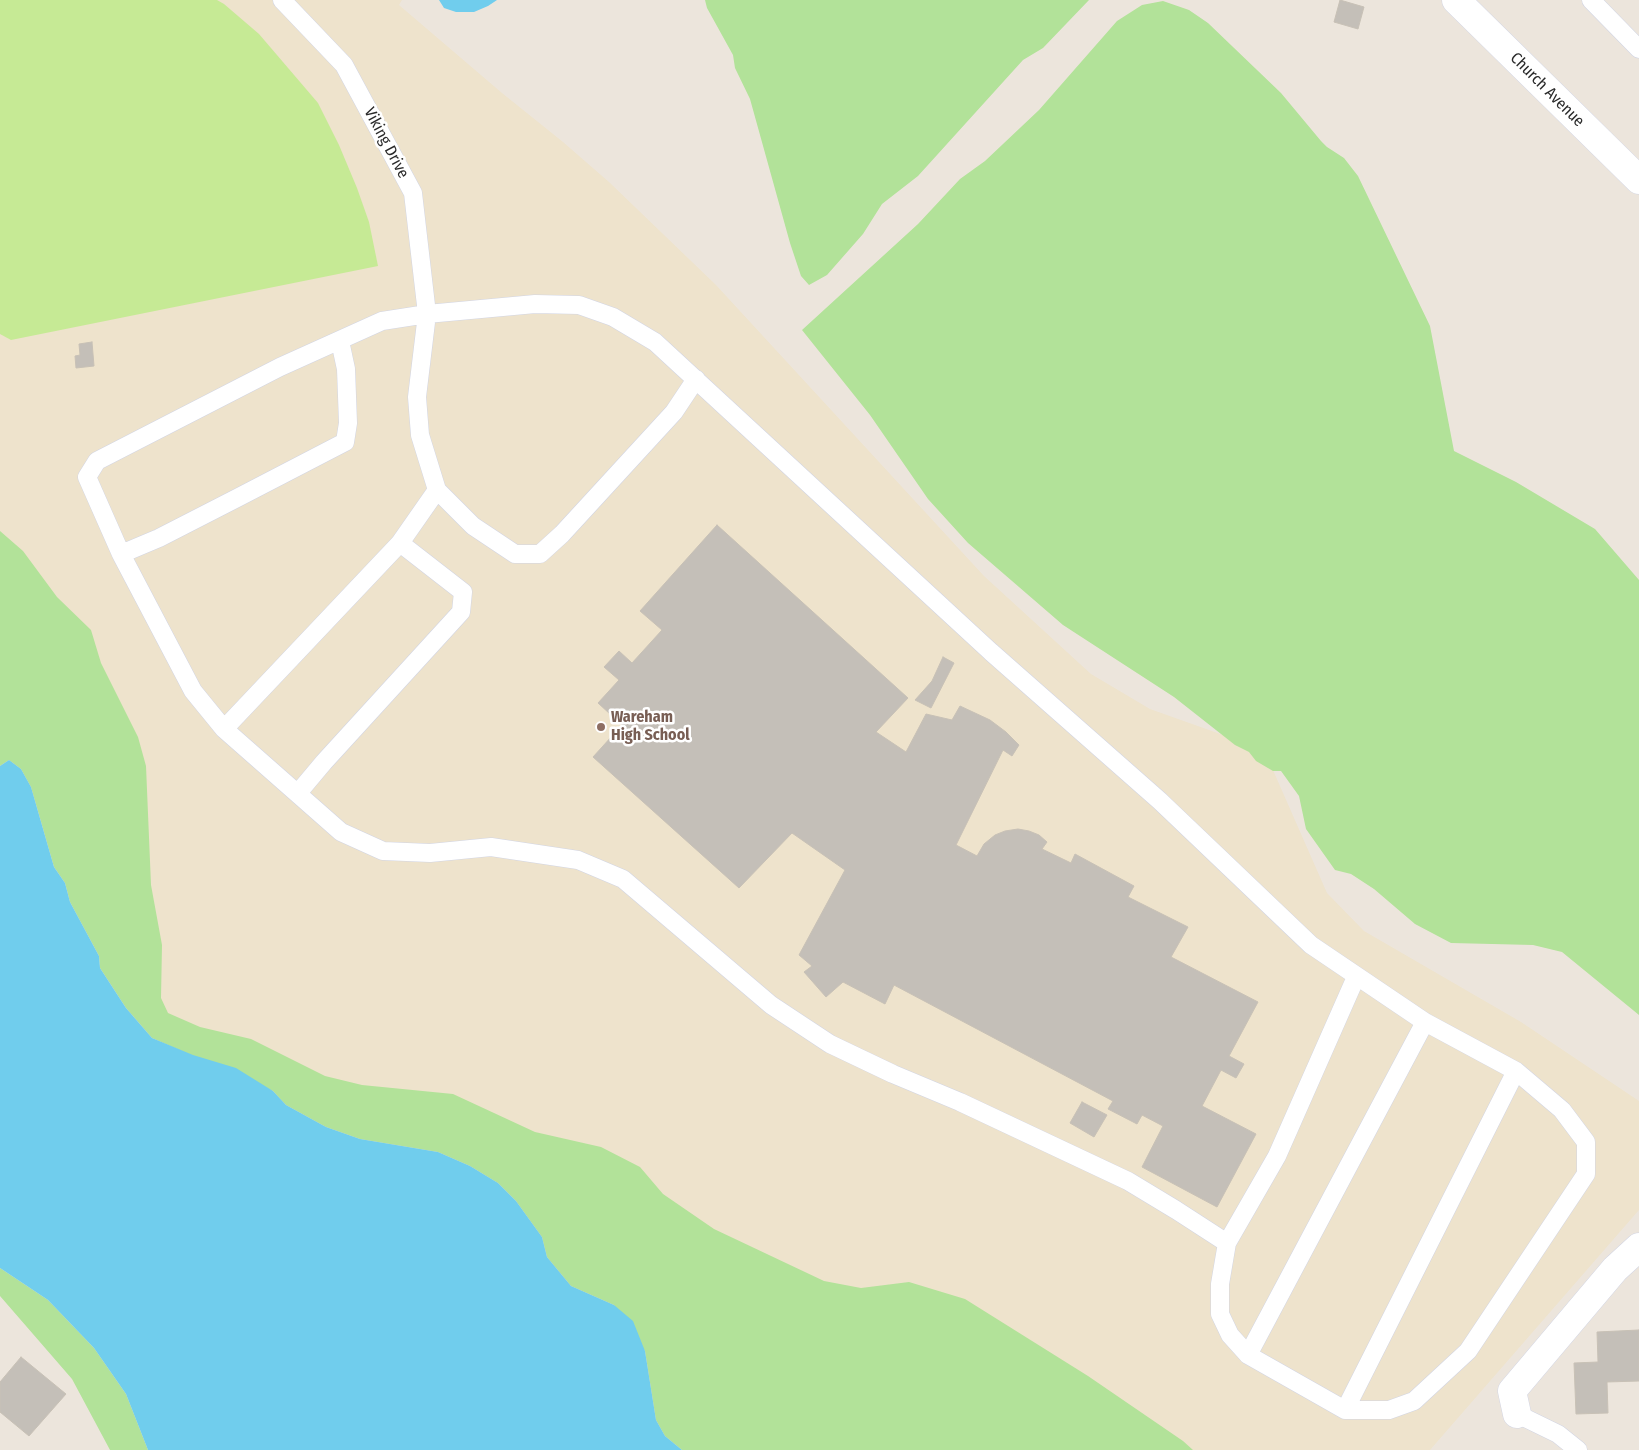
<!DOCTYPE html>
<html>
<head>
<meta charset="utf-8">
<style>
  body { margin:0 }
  canvas { display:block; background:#ece5dc }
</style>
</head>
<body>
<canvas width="1639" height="1450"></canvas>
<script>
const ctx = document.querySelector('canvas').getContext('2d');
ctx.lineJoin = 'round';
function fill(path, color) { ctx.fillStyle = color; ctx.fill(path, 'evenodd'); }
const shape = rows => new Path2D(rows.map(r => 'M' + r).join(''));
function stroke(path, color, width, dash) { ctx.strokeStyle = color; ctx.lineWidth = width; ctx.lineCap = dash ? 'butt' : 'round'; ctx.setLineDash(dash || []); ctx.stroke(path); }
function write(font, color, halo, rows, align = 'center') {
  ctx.font = font + ' "Fira Sans Condensed",sans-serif'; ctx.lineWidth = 5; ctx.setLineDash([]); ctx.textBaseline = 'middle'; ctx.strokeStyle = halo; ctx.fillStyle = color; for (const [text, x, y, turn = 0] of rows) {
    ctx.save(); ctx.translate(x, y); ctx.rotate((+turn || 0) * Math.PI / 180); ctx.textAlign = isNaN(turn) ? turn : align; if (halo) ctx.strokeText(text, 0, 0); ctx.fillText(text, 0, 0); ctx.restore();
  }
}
const education = shape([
  [0,0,402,0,399,5,502,93,563,142,609,182,716,285,984,576,1091,674,1150,709,1254,746,1269,761,1327,893,1364,931,1521,1022,1639,1101,1639,1210,1430,1450,682,1450,193,1055,9,760,0,766]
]);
const green = shape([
  [705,0,1089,0,1043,48,1023,60,918,176,882,204,863,234,827,275,809,285,801,276,790,243,750,99,735,68,733,55,707,8],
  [1163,1,1189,10,1208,23,1281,93,1321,141,1327,147,1344,158,1358,176,1430,326,1454,451,1516,482,1595,529,1639,580,1639,1015,1562,952,1533,945,1451,943,1415,924,1374,889,1351,874,1335,870,1306,829,1299,796,1281,771,1273,771,1256,761,1249,752,1235,745,1174,697,1063,625,968,543,928,499,870,415,802,330,918,224,960,179,985,161,1039,110,1117,21,1142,5],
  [0,531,23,551,57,597,91,630,101,663,138,737,146,766,151,885,162,945,161,998,168,1013,200,1027,251,1039,325,1076,362,1085,453,1094,535,1132,601,1147,640,1167,663,1194,714,1229,824,1281,861,1288,909,1282,965,1299,1088,1376,1183,1441,1193,1450,682,1450,665,1436,656,1420,645,1351,614,1305,571,1286,547,1257,542,1237,516,1201,498,1183,470,1166,438,1152,360,1139,326,1127,286,1105,273,1091,152,1038,126,1008,100,968,99,956,70,902,65,883,54,867,31,787,21,769,9,760,0,766],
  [0,1268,48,1300,94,1348,126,1394,148,1450,110,1450,72,1379,0,1296]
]);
const pitch = shape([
  [0,0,217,0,224,4,259,34,318,103,339,145,357,188,369,222,378,266,11,340,0,334]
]);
const water = shape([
  [439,0,497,0,488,6,474,12,456,12,444,8],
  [9,760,21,769,31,787,54,867,65,883,70,902,99,956,100,968,126,1008,152,1038,193,1055,236,1068,273,1091,286,1105,326,1127,360,1139,438,1152,470,1166,498,1183,516,1201,542,1237,547,1257,571,1286,614,1305,633,1321,645,1351,656,1420,665,1436,682,1450,148,1450,126,1394,94,1348,48,1300,0,1268,0,766]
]);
const building = shape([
  [1340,0,1364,7,1358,29,1334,22,1340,0],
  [92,342,94,366,76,368,75,356,80,355,79,344,92,342],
  [717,525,908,698,876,732,906,752,926,714,952,720,960,706,990,720,1006,732,1019,745,1012,756,1003,750,956,845,977,856,984,844,995,835,1005,831,1018,829,1029,831,1039,835,1047,842,1042,849,1071,863,1075,854,1134,886,1128,897,1188,927,1171,957,1258,1002,1229,1056,1244,1064,1236,1078,1221,1070,1202,1106,1256,1134,1217,1207,1142,1167,1163,1126,1142,1115,1137,1124,1108,1109,1113,1101,894,985,885,1004,843,982,826,997,804,972,812,966,799,955,845,870,792,833,739,888,593,757,622,725,598,703,619,680,604,667,619,651,632,663,662,630,640,611,717,525],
  [943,657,954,663,931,708,915,700,932,681,943,657],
  [1082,1102,1107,1115,1094,1137,1070,1123,1082,1102],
  [1639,1330,1639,1381,1607,1382,1608,1413,1576,1414,1574,1363,1598,1362,1597,1332,1639,1330],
  [21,1357,66,1394,29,1436,0,1412,0,1382,21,1357]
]);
const lane = shape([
  [282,0,344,65,413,193,427,314,417,397,420,435,437,490,473,526,515,554,540,554,562,534,674,412,696,379],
  [1591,0,1639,49],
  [121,554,159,538,239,497,345,442,348,423,346,369,340,341],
  [224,729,400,543,437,490],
  [298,793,324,762,461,612,463,592,400,543],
  [1227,1243,1176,1210,1128,1181,960,1102,893,1074,830,1044,771,1005,623,879,578,860,491,847,430,853,383,851,341,832,224,729,193,691,121,554,87,477,97,461,280,367,382,321,427,314,535,304,579,305,613,317,655,342,991,652,1160,801,1311,945,1425,1022,1516,1071,1562,1110,1586,1142,1586,1174,1468,1351,1414,1401,1389,1410,1345,1410,1248,1355,1230,1335,1220,1314,1220,1284,1227,1243,1277,1156,1356,977],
  [1248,1355,1425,1022],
  [1345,1410,1516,1071],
  [1517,1414,1558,1434,1578,1450]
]);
const street = shape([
  [1456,0,1639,180],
  [1517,1414,1512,1391,1615,1269,1639,1247]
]);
const markers = [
  [601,727,5,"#8d6e63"]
];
const streetNames = [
  ["Church Avenue",1547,90,45],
  ["Viking Drive",386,143,62]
];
const educationNames = [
  ["Wareham",611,718],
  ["High School",611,736]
];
fill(education, '#eee3cc');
fill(green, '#b2e299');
fill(pitch, '#c6ea95');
fill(water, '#70cded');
fill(building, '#c4bfb8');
stroke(building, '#c8c1b6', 1);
stroke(lane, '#d2d5e3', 19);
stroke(street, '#d2d5e3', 29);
stroke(lane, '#fff', 18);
stroke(street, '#fff', 28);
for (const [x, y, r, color] of markers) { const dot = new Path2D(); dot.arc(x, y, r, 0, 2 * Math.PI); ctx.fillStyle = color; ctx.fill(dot); stroke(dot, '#fff', 2); }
write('16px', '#2a2a2a', '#fff', streetNames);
write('bold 16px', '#785e54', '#fff', educationNames, 'left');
</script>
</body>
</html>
